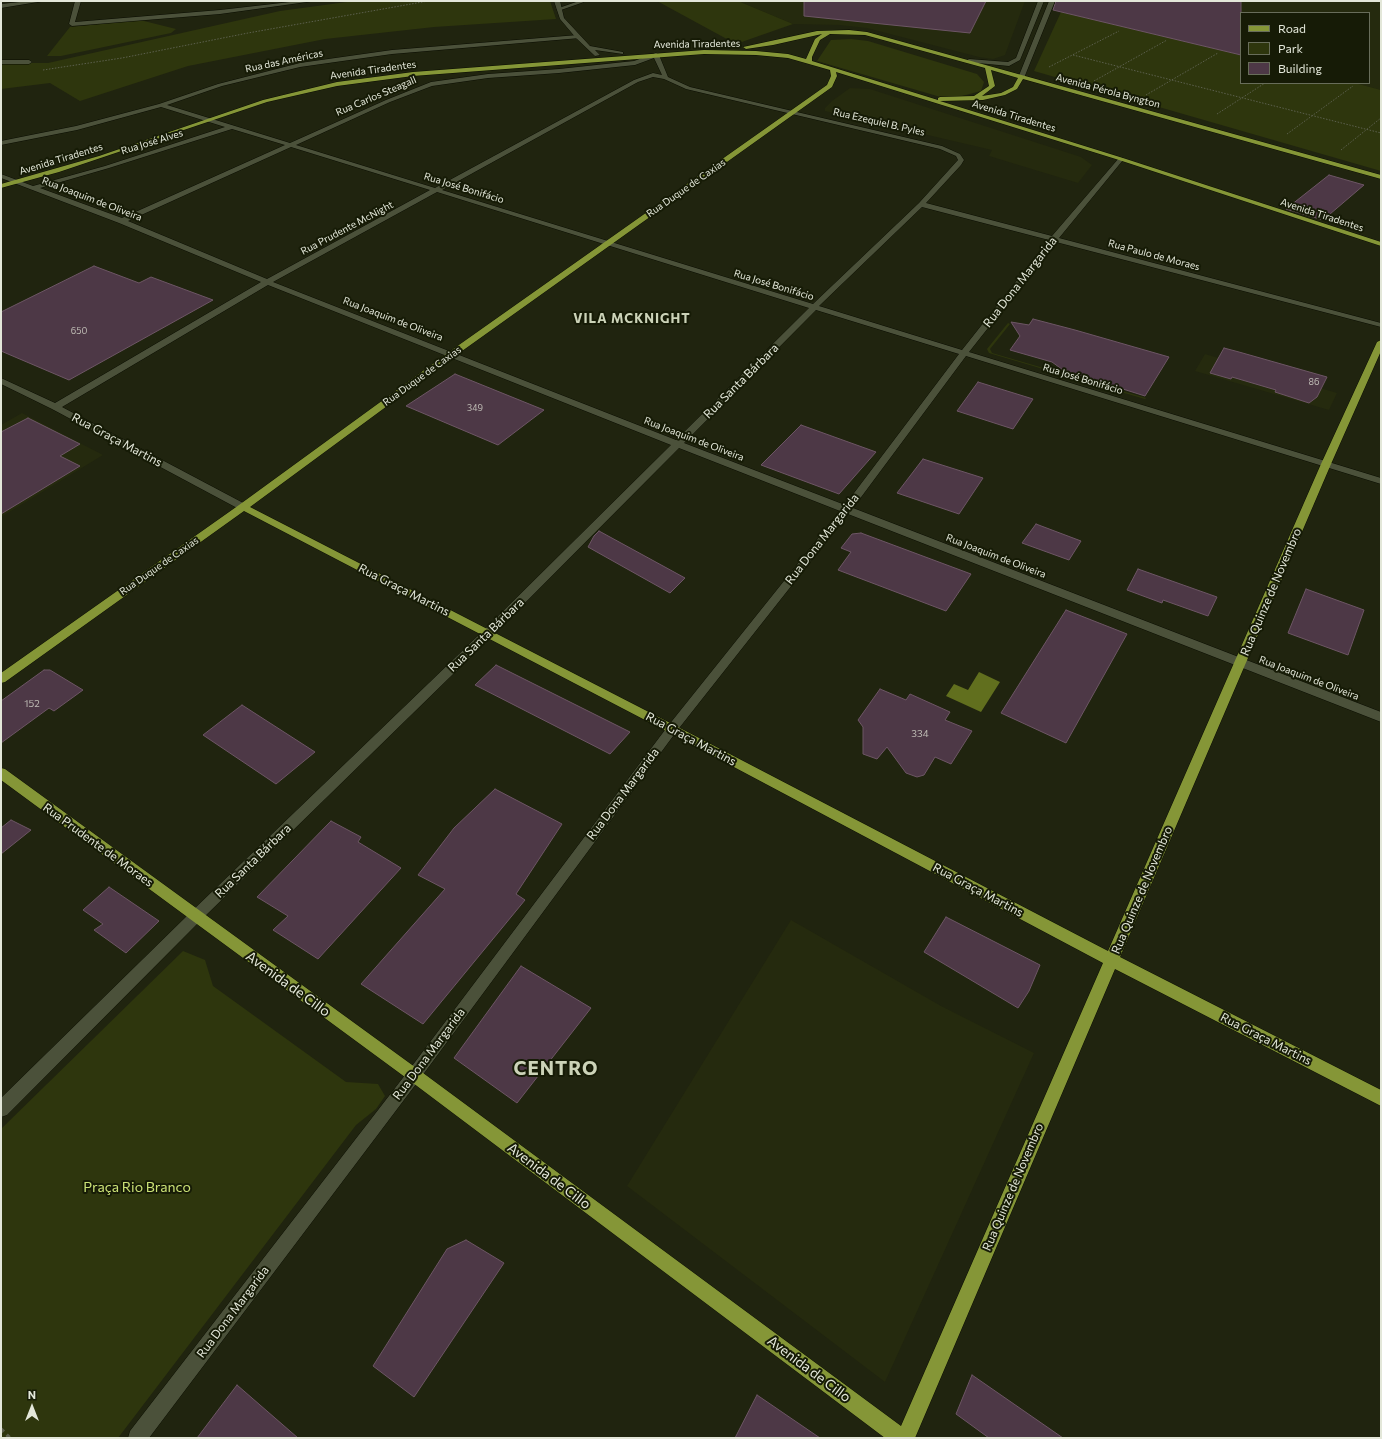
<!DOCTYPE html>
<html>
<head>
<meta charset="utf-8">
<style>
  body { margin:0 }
  #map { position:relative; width:1382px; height:1439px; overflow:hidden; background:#20240f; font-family:Commissioner,sans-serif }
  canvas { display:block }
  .frame { position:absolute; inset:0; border:2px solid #e3e7d9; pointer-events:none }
  .legend { position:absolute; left:1240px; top:12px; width:130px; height:72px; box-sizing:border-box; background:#161b06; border:1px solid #686d5a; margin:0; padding:5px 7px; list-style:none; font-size:12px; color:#e3e7d9 }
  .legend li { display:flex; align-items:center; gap:8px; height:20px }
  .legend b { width:20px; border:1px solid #686d5a }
  .north { position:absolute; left:12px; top:1387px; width:40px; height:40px; -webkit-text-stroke:3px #161b06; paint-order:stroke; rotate:0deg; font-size:11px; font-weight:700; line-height:16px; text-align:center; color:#e3e7d9 }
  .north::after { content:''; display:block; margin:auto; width:14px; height:18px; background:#e3e7d9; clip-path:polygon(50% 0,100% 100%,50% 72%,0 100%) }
</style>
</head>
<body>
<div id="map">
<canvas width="1382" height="1439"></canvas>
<div class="frame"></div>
<ul class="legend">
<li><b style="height:5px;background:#859637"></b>Road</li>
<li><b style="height:11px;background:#2e360d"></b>Park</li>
<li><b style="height:11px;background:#4d3846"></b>Building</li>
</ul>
<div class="north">N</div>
</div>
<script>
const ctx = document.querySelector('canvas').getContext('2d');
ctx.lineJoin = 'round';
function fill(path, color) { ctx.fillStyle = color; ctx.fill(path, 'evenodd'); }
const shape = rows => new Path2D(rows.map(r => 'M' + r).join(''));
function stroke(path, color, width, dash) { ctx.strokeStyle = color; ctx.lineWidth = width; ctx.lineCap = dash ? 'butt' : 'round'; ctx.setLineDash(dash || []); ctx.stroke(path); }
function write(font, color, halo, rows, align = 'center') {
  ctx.font = font + ' Commissioner,sans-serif'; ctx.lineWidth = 4; ctx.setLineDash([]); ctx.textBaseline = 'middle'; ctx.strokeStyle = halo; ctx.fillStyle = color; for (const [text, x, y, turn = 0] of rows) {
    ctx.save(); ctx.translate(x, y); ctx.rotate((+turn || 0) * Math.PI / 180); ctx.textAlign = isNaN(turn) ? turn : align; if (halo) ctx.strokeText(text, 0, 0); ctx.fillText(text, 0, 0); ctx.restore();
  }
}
const built = shape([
  [738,1,1025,1,1005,55,993,59,979,57,867,28,840,25,793,24],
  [1064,1,1381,1,1381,90,1354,83,1369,83,1369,13,1241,13],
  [850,88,870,89,1081,157,1092,165,1078,183,989,156,992,150,825,111,825,108,832,101],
  [1205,354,1337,393,1329,410,1195,371],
  [22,413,103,455,1,517,1,425],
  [791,920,941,1006,1034,1053,885,1382,627,1186]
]);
const green = shape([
  [354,1,550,1,556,19,434,27,325,39,188,66,80,101,50,83,1,89,1,63,48,63,280,11],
  [657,1,738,1,793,24,736,44],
  [1061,12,1241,55,1241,83,1355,83,1381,90,1381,171,1034,71],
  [140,20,176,29,171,33,61,56,47,56,70,27],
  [851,39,868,41,977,74,984,82,981,91,962,96,944,98,817,61,831,40],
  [1008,323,1010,324,990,349,992,353,1146,398,1145,399,989,353,987,349],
  [183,951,205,960,213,986,346,1082,378,1084,385,1096,376,1109,356,1125,118,1438,1,1438,1,1129]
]);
const water = shape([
  [979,672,1000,682,981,712,946,696,954,684,968,690]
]);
const building = shape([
  [804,1,986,1,970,33,804,16,804,1],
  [1056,1,1241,1,1241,55,1053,10,1056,1],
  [1329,175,1364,185,1323,220,1286,209,1329,175],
  [94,266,139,283,151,277,213,300,69,380,1,351,1,312,94,266],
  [1033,319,1075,330,1169,357,1145,396,1063,370,1052,362,1010,350,1020,336,1011,322,1029,325,1033,319],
  [1224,348,1239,352,1327,377,1317,397,1309,403,1275,392,1276,390,1232,377,1231,379,1210,373,1224,348],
  [455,374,544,410,498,445,406,406,455,374],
  [978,382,1033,399,1013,429,957,411,978,382],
  [28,418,80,444,60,456,80,466,1,514,1,432,28,418],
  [801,425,876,452,839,494,761,465,801,425],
  [923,459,983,478,959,514,897,493,923,459],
  [1036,524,1081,541,1069,560,1022,543,1036,524],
  [599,531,685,578,670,593,588,547,594,536,599,531],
  [861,533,971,574,946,611,838,570,851,552,841,548,852,534,861,533],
  [1138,569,1217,597,1208,616,1163,600,1162,603,1127,590,1138,569],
  [1306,589,1364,610,1348,655,1288,633,1306,589],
  [1066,610,1127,634,1066,743,1001,713,1066,610],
  [496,665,630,732,610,754,475,685,496,665],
  [44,670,50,670,83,690,54,711,49,708,1,743,1,701,44,670],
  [880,689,906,700,910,694,950,712,945,720,972,731,951,764,935,757,924,775,917,777,906,773,887,747,877,759,863,754,863,727,858,720,880,689],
  [242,705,315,752,276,784,203,735,242,705],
  [495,789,562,824,516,894,525,900,423,1024,361,984,445,889,418,875,454,828,495,789],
  [11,820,31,830,1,854,1,828,11,820],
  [331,821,361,837,358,842,401,868,318,959,273,930,288,916,257,897,331,821],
  [109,887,159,921,126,953,94,930,103,924,83,910,109,887],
  [946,917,1040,965,1029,991,1018,1008,924,952,946,917],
  [521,966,591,1008,517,1103,454,1058,521,966],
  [466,1240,504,1263,414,1397,373,1366,447,1249,466,1240],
  [972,1375,1063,1438,989,1438,956,1414,972,1375],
  [237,1385,298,1438,197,1438,237,1385],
  [757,1395,820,1438,735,1438,757,1395]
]);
const pathFar1 = shape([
  [1073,55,1381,133],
  [1049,67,1119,31],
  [43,70,122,58,248,33,428,1],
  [1094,81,1167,40],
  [1146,95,1218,53],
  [1217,114,1265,83],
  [1287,134,1353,86],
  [1341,150,1381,118]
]);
const path = shape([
  [1,1429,10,1438]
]);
const lane = shape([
  [579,1,584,2,561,10,556,9,579,1]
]);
const street = shape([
  [29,1,44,1,1,8,1,4,29,1],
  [75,1,81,1,75,22,220,10,299,1,314,1,220,14,72,26,69,24,75,1],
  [578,35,580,36,580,38,392,54,300,67,222,86,167,105,290,143,386,100,431,82,488,74,559,69,634,61,656,53,659,55,668,77,690,87,942,146,960,154,964,160,961,165,926,203,1052,236,1119,158,1123,158,1123,160,1059,238,1381,323,1381,327,1056,242,969,352,1381,478,1381,484,966,356,853,508,1381,712,1381,722,848,514,676,732,419,1080,149,1438,128,1438,130,1431,409,1070,668,726,840,511,679,448,491,637,201,920,7,1115,1,1117,1,1098,191,912,483,631,671,445,268,285,62,407,247,505,248,507,243,510,239,509,52,409,1,384,1,378,55,403,261,282,119,223,1,178,1,174,33,186,105,166,225,127,161,107,77,130,1,145,1,141,76,126,159,104,218,84,300,63,392,50,578,35],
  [654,58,662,75,653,73,634,80,435,188,296,145,390,102,432,86,488,78,559,73,635,65,654,58],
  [653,77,664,79,686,89,940,149,956,156,958,160,919,203,813,304,442,190,638,82,653,77],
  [232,129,285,145,122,218,40,188,109,168,232,129],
  [291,147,430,190,267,279,128,221,291,147],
  [437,192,809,308,676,440,273,282,437,192],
  [922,207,1049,240,962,350,819,306,922,207],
  [816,310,959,354,845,505,684,443,816,310],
  [1,60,29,60,32,62,29,64,1,64,1,60]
]);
const secondary = shape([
  [554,1,560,1,564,18,590,46,623,52,623,54,595,50,600,55,595,56,576,38,560,19,554,1],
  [1038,1,1044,1,1020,60,1009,66,967,62,966,61,969,59,1008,62,1016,58,1038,1],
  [1049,1,1055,1,1024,78,1019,79,1018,78,1049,1]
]);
const primary = shape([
  [849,30,867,32,1381,175,1381,179,1023,79,1017,89,1005,95,983,100,940,101,1123,158,1381,242,1381,246,1119,160,836,72,837,76,832,87,455,356,250,507,676,726,1108,951,1321,464,1377,342,1381,340,1381,351,1331,464,1120,957,1381,1090,1381,1106,1115,969,915,1438,885,1438,409,1080,1,780,1,768,5,769,419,1070,901,1426,1103,963,668,732,244,511,5,682,1,683,1,673,239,505,449,352,827,85,831,76,830,70,788,58,756,55,704,54,413,76,337,86,267,102,59,172,1,188,1,184,99,156,263,100,337,82,413,72,704,50,756,51,788,54,806,59,815,39,822,34,773,45,746,49,743,47,817,31,849,30],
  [830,34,865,35,985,68,989,86,974,96,940,97,938,98,938,100,812,61,812,57,820,40,830,34],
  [991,70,1018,78,1013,87,1001,93,982,96,995,86,991,70]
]);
const farNumbernames = [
  ["650",79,331],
  ["86",1314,382],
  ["349",475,408]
];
const farStreetnames = [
  ["Avenida Tiradentes",697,44,-1],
  ["Rua das Américas",284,61,-12],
  ["Avenida Tiradentes",373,70,-8],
  ["Avenida Pérola Byngton",1108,91,15],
  ["Rua Carlos Steagall",376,96,-23],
  ["Avenida Tiradentes",1014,116,17],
  ["Rua Ezequiel B. Pyles",879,122,13],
  ["Rua José Alves",152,142,-17],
  ["Avenida Tiradentes",61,159,-17],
  ["Rua José Bonifácio",464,188,17],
  ["Rua Duque de Caxias",686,188,-35],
  ["Rua Joaquim de Oliveira",92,199,21],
  ["Avenida Tiradentes",1322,215,18],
  ["Rua Prudente McNight",347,228,-28],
  ["Rua Paulo de Moraes",1154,255,15],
  ["Rua José Bonifácio",774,285,17],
  ["Rua Joaquim de Oliveira",393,319,21],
  ["Rua Duque de Caxias",422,376,-36],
  ["Rua José Bonifácio",1083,379,17],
  ["Rua Joaquim de Oliveira",694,439,21],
  ["Rua Joaquim de Oliveira",996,556,21],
  ["Rua Duque de Caxias",159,566,-35],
  ["Rua Joaquim de Oliveira",1309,678,21]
];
const numberNames = [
  ["152",32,704],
  ["334",920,734]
];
const streetNames = [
  ["Rua Dona Margarida",1020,282,-52],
  ["Rua Santa Bárbara",741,381,-45],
  ["Rua Graça Martins",117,440,28],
  ["Rua Dona Margarida",822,539,-52],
  ["Rua Graça Martins",404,590,27],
  ["Rua Quinze de Novembro",1271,592,-67],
  ["Rua Santa Bárbara",486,635,-44],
  ["Rua Graça Martins",691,739,28],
  ["Rua Dona Margarida",623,794,-53],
  ["Rua Prudente de Moraes",98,845,36],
  ["Rua Santa Bárbara",253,861,-44],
  ["Rua Graça Martins",978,890,28],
  ["Rua Quinze de Novembro",1142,890,-67],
  ["Rua Graça Martins",1266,1039,27],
  ["Rua Dona Margarida",429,1054,-53],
  ["Rua Quinze de Novembro",1013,1187,-67],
  ["Rua Dona Margarida",233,1312,-53]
];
const farDistrictnames = [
  ["VILA MCKNIGHT",632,319]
];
const nearStreetnames = [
  ["Avenida de Cillo",288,984,36],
  ["Avenida de Cillo",549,1176,37],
  ["Avenida de Cillo",809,1369,37]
];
const nearParknames = [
  ["Praça Rio Branco",137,1187]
];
const nearDistrictnames = [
  ["CENTRO",556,1069]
];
fill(built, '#252a0e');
fill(green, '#2e360d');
fill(water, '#616f1e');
fill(building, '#4d3846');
stroke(building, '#6d5665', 1);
stroke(lane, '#0a0d00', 1);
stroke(street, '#0a0d00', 1);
stroke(secondary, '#0a0d00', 1);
stroke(primary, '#0a0d00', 1);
stroke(pathFar1, '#5c604d', 1, [1.5, 1.5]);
stroke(path, '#5c604d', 3.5, [4, 4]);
fill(lane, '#4b513a');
fill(street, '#4b513a');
fill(secondary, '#4b513a');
fill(primary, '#859637');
write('9px', '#bebbb4', null, farNumbernames);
write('10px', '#e3e7d9', '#161b06', farStreetnames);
write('10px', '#bebbb4', null, numberNames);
write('12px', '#e3e7d9', '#161b06', streetNames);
ctx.letterSpacing = '1px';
write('bold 13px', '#ccd3b8', '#161b06', farDistrictnames);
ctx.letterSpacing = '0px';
write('14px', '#e3e7d9', '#161b06', nearStreetnames);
write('14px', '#cbe176', '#161b06', nearParknames);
ctx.letterSpacing = '1px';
write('bold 19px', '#ccd3b8', '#161b06', nearDistrictnames);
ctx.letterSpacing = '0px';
</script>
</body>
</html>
